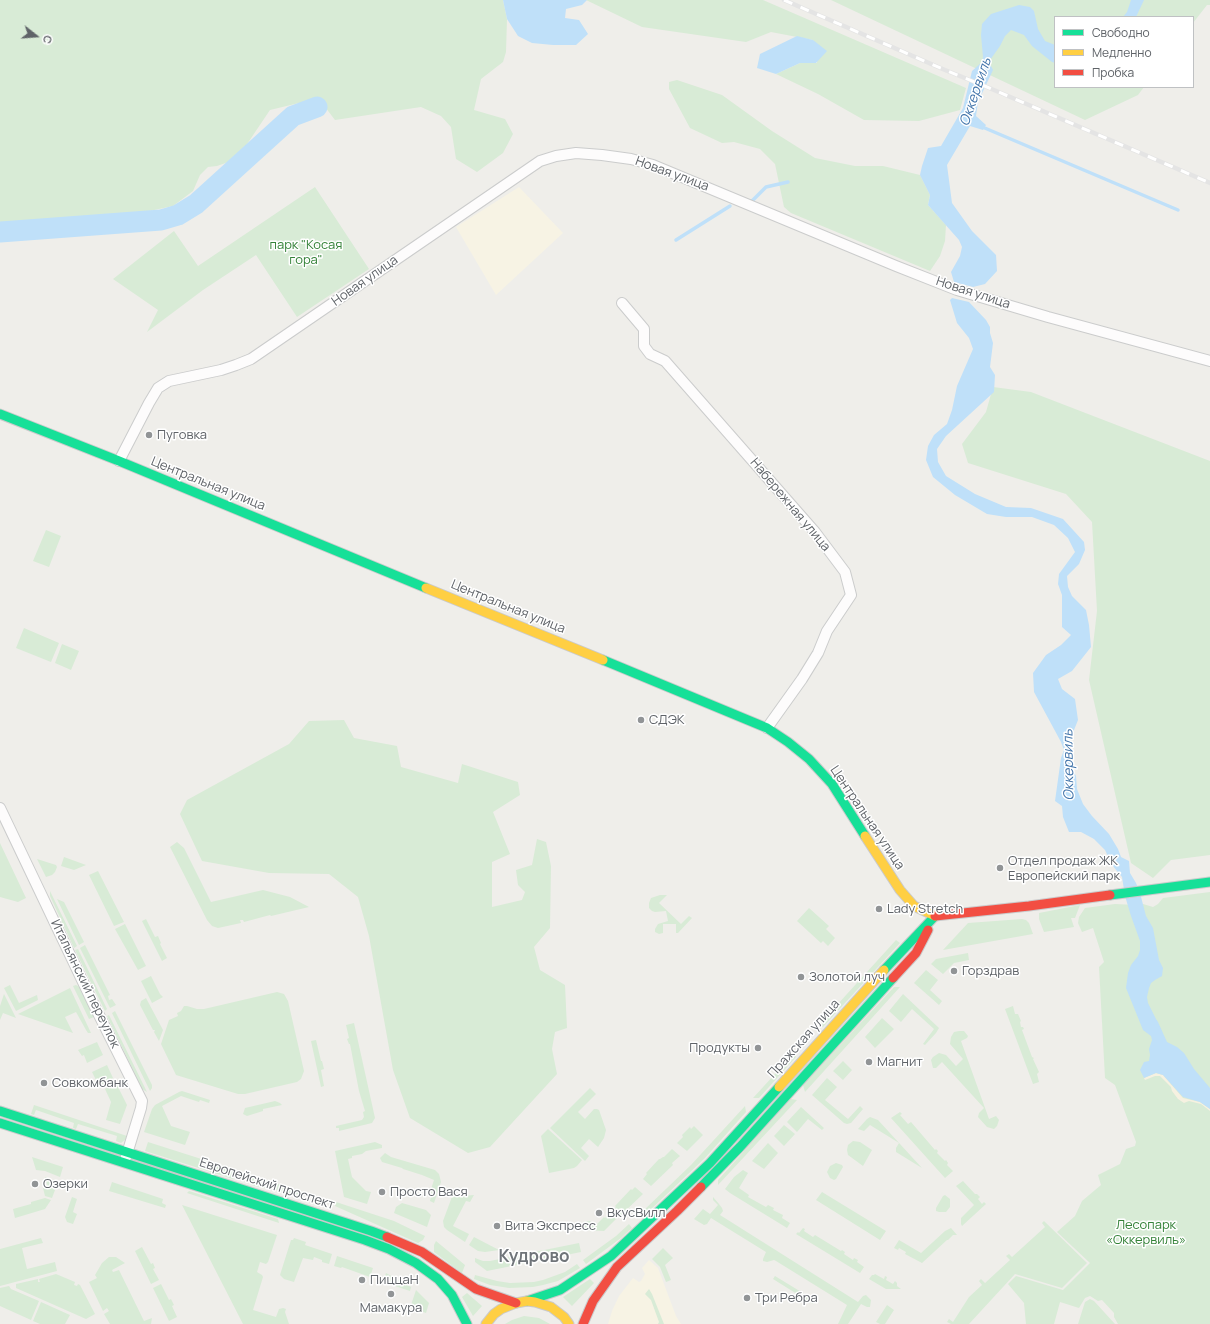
<!DOCTYPE html>
<html>
<head>
<meta charset="utf-8">
<style>
  body { margin:0 }
  #map { position:relative; width:1210px; height:1324px; overflow:hidden; background:#efeeea; font-family:Manrope,sans-serif }
  canvas { display:block }
  .legend { position:absolute; left:1054px; top:16px; width:140px; height:72px; box-sizing:border-box; background:#fff; border:1px solid #bfc1c3; margin:0; padding:5px 7px; list-style:none; font-size:12px; color:#5f6368 }
  .legend li { display:flex; align-items:center; gap:8px; height:20px }
  .legend b { width:20px; border:1px solid #bfc1c3 }
  .north { position:absolute; left:16px; top:16px; width:40px; height:40px; -webkit-text-stroke:3px #fff; paint-order:stroke; rotate:107deg; font-size:11px; font-weight:700; line-height:16px; text-align:center; color:#5f6368 }
  .north::after { content:''; display:block; margin:auto; width:14px; height:18px; background:#5f6368; clip-path:polygon(50% 0,100% 100%,50% 72%,0 100%) }
</style>
</head>
<body>
<div id="map">
<canvas width="1210" height="1324"></canvas>
<ul class="legend">
<li><b style="height:5px;background:#16e098"></b>Свободно</li>
<li><b style="height:5px;background:#ffcf43"></b>Медленно</li>
<li><b style="height:5px;background:#f24e42"></b>Пробка</li>
</ul>
<div class="north">С</div>
</div>
<script>
const ctx = document.querySelector('canvas').getContext('2d');
ctx.lineJoin = 'round';
function fill(path, color) { ctx.fillStyle = color; ctx.fill(path, 'evenodd'); }
const shape = rows => new Path2D(rows.map(r => 'M' + r).join(''));
function stroke(path, color, width, dash) { ctx.strokeStyle = color; ctx.lineWidth = width; ctx.lineCap = dash ? 'butt' : 'round'; ctx.setLineDash(dash || []); ctx.stroke(path); }
function write(font, color, halo, rows, align = 'center') {
  ctx.font = font + ' Manrope,sans-serif'; ctx.lineWidth = 3; ctx.setLineDash([]); ctx.textBaseline = 'middle'; ctx.strokeStyle = halo; ctx.fillStyle = color; for (const [text, x, y, turn = 0] of rows) {
    ctx.save(); ctx.translate(x, y); ctx.rotate((+turn || 0) * Math.PI / 180); ctx.textAlign = isNaN(turn) ? turn : align; if (halo) ctx.strokeText(text, 0, 0); ctx.fillText(text, 0, 0); ctx.restore();
  }
}
const commercial = shape([
  [519,187,563,233,496,295,456,227],
  [649,1260,658,1268,676,1316,681,1324,608,1324,612,1311,619,1296,633,1278,639,1282,641,1281,645,1274,642,1268]
]);
const green = shape([
  [0,0,503,0,507,19,506,52,503,62,481,79,474,110,505,119,513,134,503,153,477,172,456,159,451,127,441,116,421,107,335,120,322,103,299,103,270,110,237,159,217,166,208,167,200,175,193,191,173,206,131,215,0,226],
  [586,0,763,0,966,88,960,110,919,121,864,120,818,94,776,74,800,63,817,63,813,40,771,32,746,42,642,27],
  [831,0,1210,0,1210,5,1207,5,1193,23,1193,17,1055,17,1055,87,1144,87,1138,95,1085,120],
  [677,80,722,95,772,131,815,158,855,166,883,166,920,175,930,195,928,205,946,225,945,241,940,256,930,271,791,213,784,207,775,164,760,149,734,142,722,143,690,128,669,89,669,82],
  [315,187,369,269,297,317,256,255,203,290,147,332,158,310,113,279,174,231,198,266],
  [993,387,1031,392,1210,461,1210,855,1171,860,1153,878,1131,863,1089,680,1097,611,1092,522,1066,494,968,463,962,444,986,412],
  [46,530,61,536,49,567,33,561],
  [24,628,59,643,51,662,16,648],
  [62,644,79,651,71,670,55,663],
  [344,720,354,738,397,746,401,767,458,783,462,764,518,782,520,795,493,812,510,854,492,862,492,907,522,900,525,892,518,885,516,870,532,865,537,839,546,842,551,866,550,928,534,947,540,970,565,985,567,1028,555,1032,552,1049,557,1074,490,1147,468,1153,410,1118,393,1070,369,936,358,897,329,874,269,873,202,861,180,814,187,800,289,744,309,721],
  [177,842,184,848,211,902,263,890,290,897,309,907,271,916,270,915,244,922,243,920,240,920,241,923,218,928,212,926,207,920,170,847],
  [0,843,26,898,18,902,0,897],
  [64,857,86,865,74,870,61,866],
  [37,859,56,865,57,867,55,872,52,875,46,877],
  [98,871,124,922,114,926,89,875],
  [50,891,77,946,74,948,50,896],
  [1210,892,1210,1324,1118,1324,1114,1317,1114,1313,1102,1300,1098,1301,1090,1296,1085,1298,1079,1308,1060,1302,1054,1324,1026,1324,1024,1303,1008,1284,1016,1276,1063,1290,1090,1263,1057,1232,1075,1216,1082,1201,1101,1185,1098,1175,1120,1164,1126,1149,1135,1146,1136,1142,1115,1085,1105,1078,1099,967,1104,962,1093,928,1082,932,1078,923,1079,917,1085,908,1115,904,1136,905,1143,904,1153,907,1158,904,1163,898],
  [660,895,667,895,659,903,681,924,689,916,692,918,678,933,676,933,676,924,663,924,663,933,659,934,655,932,655,929,658,924,668,921,666,911,655,912,652,911,649,908,649,903,651,898],
  [57,899,64,902,84,942,79,945],
  [1080,905,1075,918,1071,918,1074,927,1044,932,1039,919,1039,913],
  [809,908,829,926,826,929,835,938,828,946,823,941,821,943,797,921],
  [146,919,155,937,158,936,161,943,160,944,167,958,162,961,142,921],
  [1022,919,1026,920,1029,923,1033,934,943,950,968,923],
  [125,924,146,966,138,970,115,929],
  [896,940,900,943,823,1027,817,1027],
  [85,945,110,995,108,996,109,1000,112,999,116,1005,110,1008,80,948],
  [78,949,107,1009,105,1011,75,950],
  [968,953,969,960,954,963,943,974,931,964,936,959],
  [926,970,938,980,930,990,942,1001,939,1005,914,983],
  [151,976,160,994,163,997,152,1003,141,981],
  [10,985,19,1003,37,995,38,1000,16,1011,4,988],
  [76,985,80,987,94,1017,89,1019,73,986],
  [894,987,900,987,805,1092,803,1085],
  [70,988,91,1033,88,1033,86,1030,76,1012,65,1017,73,1033,18,1014],
  [277,992,284,994,288,1001,304,1071,301,1079,297,1082,245,1094,238,1094,176,1075,161,1044,169,1020,178,1016,177,1013,181,1011,184,1006,187,1006,197,1009,204,1009],
  [4,994,16,1018,3,1013,0,1020,0,1006],
  [903,994,939,1028,936,1033,925,1045,923,1044,934,1029,912,1009,901,1022,889,1011],
  [146,998,163,1030,159,1041,154,1032,155,1030,153,1030,140,1005,141,1001],
  [1013,1006,1015,1014,1018,1014,1021,1021,1020,1022,1021,1027,1023,1027,1024,1029,1022,1030,1032,1057,1034,1058,1033,1059,1039,1072,1037,1074,1039,1082,1033,1084,1005,1009],
  [115,1011,152,1085,152,1088,150,1091,112,1013],
  [109,1015,147,1092,142,1089,107,1016],
  [882,1018,894,1029,875,1048,865,1037],
  [354,1023,375,1118,372,1123,339,1131,339,1128,336,1128,336,1126,362,1120,364,1117,363,1112,365,1111,359,1091,350,1044,349,1044,347,1039,349,1038,346,1025],
  [959,1031,964,1031,968,1036,967,1038,961,1041,989,1119,996,1116,999,1120,997,1126,994,1129,987,1127,978,1117,979,1113,984,1108,942,1062,936,1068,933,1068,931,1060,933,1057,939,1053,946,1055,956,1066,963,1059,950,1044,951,1037,954,1032],
  [316,1040,321,1061,322,1061,324,1069,321,1070,324,1086,321,1087,311,1041],
  [97,1042,103,1055,87,1063,84,1055,82,1056,78,1050],
  [796,1051,796,1057,759,1098,753,1098],
  [843,1061,852,1070,843,1080,833,1071],
  [107,1065,113,1078,99,1086,92,1072],
  [827,1078,837,1087,825,1100,848,1119,860,1106,863,1109,851,1123,847,1124,844,1123,812,1095],
  [116,1083,127,1105,120,1124,106,1120,111,1102,105,1089],
  [590,1088,596,1094,578,1112,585,1119,594,1109,597,1109,599,1110,606,1130,604,1138,598,1147,589,1139,581,1148,589,1156,585,1161,550,1128],
  [182,1091,210,1100,209,1103,200,1100,199,1102,181,1096,162,1106,171,1126,190,1132,185,1145,144,1132,152,1109,155,1105,179,1092],
  [791,1099,797,1100,718,1185,718,1180],
  [275,1101,280,1103,282,1105,263,1109,263,1111,247,1116,243,1114,245,1108],
  [34,1105,127,1136,126,1139,121,1143,116,1141,117,1136,78,1124,76,1129,73,1128,74,1123,36,1110,34,1115,31,1114],
  [745,1106,746,1112,705,1158,646,1214,643,1211,691,1165],
  [801,1107,824,1128,822,1130,808,1119,797,1132,787,1122],
  [900,1112,902,1114,900,1115,908,1124,911,1122,935,1150,936,1149,938,1151,937,1153,945,1161,946,1160,948,1163,947,1165,953,1171,945,1178,891,1118],
  [870,1117,878,1120,922,1168,896,1152,896,1148,899,1143,870,1125,864,1131,858,1129,867,1119],
  [784,1125,795,1134,784,1146,774,1136],
  [694,1126,703,1135,687,1151,677,1143,683,1137,682,1135,690,1127,691,1129],
  [548,1129,582,1160,577,1166,574,1168,549,1173,541,1136],
  [853,1141,860,1142,872,1150,863,1166,848,1155,847,1150,848,1145],
  [148,1142,239,1171,237,1175,233,1179,145,1151],
  [375,1142,382,1145,382,1148,366,1151,362,1154,352,1156,352,1158,348,1159,352,1177,366,1191,371,1192,367,1204,344,1197,335,1151],
  [768,1143,778,1153,764,1169,752,1161],
  [672,1149,680,1156,672,1163,673,1165,651,1186,643,1179,647,1174,646,1173,659,1159,660,1159,663,1157,664,1157],
  [385,1153,391,1157,435,1170,439,1174,441,1182,434,1203,430,1201,432,1193,430,1192,434,1180,422,1175,403,1169,402,1168,382,1162,380,1158],
  [32,1157,63,1167,60,1177,45,1171,36,1170],
  [836,1163,842,1165,843,1167,836,1179,834,1180,830,1178,827,1172,830,1166],
  [743,1170,748,1173,739,1188,749,1195,748,1197,766,1207,768,1205,774,1208,773,1210,783,1215,782,1218,790,1223,787,1228,730,1193,725,1189,734,1177],
  [250,1175,303,1192,301,1195,251,1185,249,1179],
  [45,1177,58,1182,52,1198,45,1196,43,1188,48,1187],
  [963,1181,975,1194,977,1194,980,1197,978,1199,982,1204,984,1202,986,1204,962,1226,961,1224,961,1218,974,1205,956,1186],
  [112,1182,163,1199,162,1203,166,1205,165,1208,109,1191],
  [635,1187,643,1194,621,1215,614,1209,616,1207,615,1206,631,1189,632,1190],
  [189,1191,278,1219,279,1223,187,1193],
  [822,1192,886,1231,880,1240,816,1200],
  [453,1194,461,1196,474,1195,470,1202,466,1201,453,1226,469,1234,465,1242,447,1230,444,1227,443,1221],
  [945,1195,950,1199,950,1207,946,1212,939,1212,936,1211,936,1208,943,1196],
  [72,1197,77,1199,73,1212,77,1214,73,1224,67,1222,65,1217],
  [713,1197,719,1204,722,1208,723,1211,720,1215,858,1302,863,1296,866,1295,871,1300,870,1307,867,1307,861,1304,848,1324,838,1324,847,1305,776,1261,774,1260,767,1262,763,1261,763,1259,766,1252,711,1218,707,1224,704,1225,694,1219,703,1209,710,1214,718,1205,713,1200],
  [45,1198,51,1200,45,1209,15,1218,13,1209,31,1204,31,1202],
  [336,1202,394,1221,425,1236,423,1240,418,1243,335,1206],
  [402,1203,426,1210,431,1215,427,1227,394,1213,396,1207],
  [182,1205,277,1235,268,1262,266,1264,260,1262,257,1272,262,1275,263,1277,253,1310,276,1317,279,1309,283,1308,286,1309,285,1312,289,1324,243,1324],
  [612,1210,619,1216,604,1231,585,1230,584,1222,590,1221,596,1226,598,1225,597,1224,604,1217,605,1218],
  [1044,1221,1087,1263,1062,1288,1015,1274,969,1324,951,1324,947,1322,949,1319,953,1322,969,1297,982,1285,979,1281,981,1279,985,1283,1010,1260,1006,1256,1009,1254,1012,1257,1045,1227,1042,1223],
  [629,1224,632,1228,621,1238,586,1264,583,1260,616,1236],
  [803,1228,805,1229,804,1231,813,1237,815,1235,841,1251,842,1250,845,1252,844,1254,853,1260,854,1258,858,1260,857,1262,864,1267,860,1273,796,1234,798,1232,799,1233],
  [951,1228,957,1235,953,1235,948,1240,947,1240,922,1263,905,1254,906,1252,899,1248,898,1250,894,1248,899,1240,921,1253,945,1231],
  [474,1237,499,1250,485,1252,478,1251,469,1245],
  [41,1238,43,1243,22,1248,27,1269,55,1262,57,1271,0,1286,0,1249],
  [294,1238,306,1242,305,1245,332,1254,329,1264,322,1262,322,1260,314,1257,313,1260,303,1258,294,1282,284,1279,280,1275,291,1240,293,1240],
  [436,1241,465,1265,462,1273,434,1252,434,1245],
  [579,1243,581,1252,487,1271,475,1262,475,1258,483,1261,490,1261],
  [142,1247,151,1264,153,1263,155,1268,153,1269,159,1280,151,1284,135,1251],
  [663,1248,673,1258,665,1265,671,1280,666,1282,660,1267,652,1259],
  [337,1256,373,1268,370,1277,342,1267,341,1268,334,1266],
  [109,1257,116,1257,125,1263,112,1270,113,1272,119,1270,144,1321,152,1318,151,1324,110,1324,104,1314,109,1311,107,1308,103,1311,89,1282,97,1278,95,1275,102,1263],
  [577,1264,580,1268,558,1281,543,1285,533,1287,509,1288,490,1285,474,1279,475,1275,497,1281,510,1283,534,1282,543,1280,565,1272],
  [386,1273,411,1287,410,1291,383,1282],
  [56,1274,75,1282,74,1285,77,1286,78,1284,80,1285,95,1314,86,1319,16,1288,16,1284,38,1279,38,1282,40,1282,39,1279],
  [875,1274,884,1279,885,1276,887,1277,886,1280,893,1284,895,1281,897,1283,897,1286,901,1289,886,1289,869,1279,872,1275,874,1275],
  [775,1276,816,1301,813,1304,773,1279],
  [590,1279,594,1283,572,1306,563,1297],
  [161,1284,169,1300,171,1299,174,1305,172,1306,177,1317,169,1321,153,1288],
  [9,1286,11,1289,39,1301,31,1320,0,1306,0,1288],
  [649,1289,652,1294,664,1324,658,1324,659,1322,651,1300,645,1294],
  [416,1290,429,1303,426,1313,416,1309,416,1307,411,1305],
  [467,1293,482,1306,473,1316,462,1297],
  [1090,1299,1094,1301,1115,1324,1078,1324,1085,1302],
  [41,1302,70,1315,65,1324,40,1324,33,1321],
  [887,1305,894,1310,885,1324,880,1324,876,1322],
  [524,1316,539,1318,550,1324,505,1324,512,1320]
]);
const sand = shape([
  [1156,1073,1163,1075,1183,1098,1200,1102,1210,1109,1210,1111,1201,1104,1189,1101,1184,1103,1178,1099,1172,1091,1171,1087,1160,1076,1155,1076,1145,1080,1144,1078]
]);
const water = shape([
  [503,0,587,0,582,5,566,9,565,18,579,20,588,34,576,45,553,45,532,43,518,36,507,19],
  [1131,0,1144,0,1136,17,1123,17,1127,12],
  [1019,5,1030,7,1034,11,1038,29,1045,41,1055,45,1055,63,1052,62,1032,46,1024,35,1011,30,1005,36,1000,46,990,60,989,62,993,70,978,102,976,116,986,125,983,130,970,126,947,165,952,203,972,231,996,255,997,271,985,284,973,287,954,282,951,272,960,256,962,247,959,240,928,205,930,195,920,175,922,166,928,148,941,146,963,108,972,71,982,62,983,57,981,35,982,24,991,14],
  [797,36,813,40,827,51,816,63,800,63,776,74,757,68,760,54],
  [952,298,969,302,986,320,990,327,990,333,993,343,990,367,995,375,994,392,946,436,937,449,938,462,946,476,975,494,1006,507,1031,508,1063,519,1084,542,1085,550,1079,564,1067,576,1068,587,1072,596,1086,610,1089,625,1091,647,1072,671,1058,679,1062,689,1075,699,1078,720,1070,740,1072,743,1071,750,1069,753,1074,759,1071,762,1071,766,1076,776,1077,789,1083,804,1092,816,1109,834,1118,849,1121,857,1129,861,1130,873,1136,883,1140,893,1146,916,1153,928,1159,960,1163,968,1162,976,1155,980,1151,983,1149,988,1147,997,1148,1003,1156,1019,1158,1022,1167,1042,1177,1047,1184,1053,1194,1069,1210,1088,1210,1109,1200,1102,1183,1097,1163,1075,1156,1073,1144,1078,1140,1070,1144,1062,1149,1061,1150,1055,1149,1049,1152,1040,1151,1036,1143,1030,1126,988,1128,973,1131,965,1138,956,1140,950,1140,941,1131,916,1125,896,1122,877,1112,865,1105,850,1094,839,1081,832,1069,832,1063,817,1062,806,1055,801,1061,758,1064,750,1061,742,1034,692,1033,673,1046,655,1061,645,1071,635,1062,627,1062,595,1058,584,1059,574,1075,552,1068,538,1054,525,1032,517,1006,517,987,514,955,495,933,477,926,460,928,446,934,435,947,424,952,410,957,386,973,349,969,338,957,323,950,300]
]);
const stream = shape([
  [980,126,1178,210],
  [750,203,766,187,788,182],
  [676,240,730,206]
]);
const river = shape([
  [0,232,161,220,178,215,196,204,293,116,317,107]
]);
const street = shape([
  [622,303,644,329,644,346,650,354,665,361,815,532,845,572,851,595,827,631,818,653,802,679,767,728],
  [119,461,149,403,158,388,169,381,221,370,236,365,251,359,540,161,556,156,576,153,602,155,631,159,653,165,896,266,957,290,1048,317,1210,361],
  [0,808,93,1003,142,1101,141,1108,126,1157]
]);
const fast = shape([
  [0,414,119,461,426,588],
  [603,660,767,728,788,742,809,759,832,784,865,836],
  [1110,895,1210,882],
  [884,970,935,916],
  [0,1111,371,1231,387,1237],
  [0,1123,365,1240,389,1249,416,1263,438,1279,452,1295,467,1324],
  [701,1187,740,1147,893,978],
  [527,1301,560,1290,611,1256,710,1163,779,1087]
]);
const slow = shape([
  [426,588,603,660],
  [865,836,900,890,914,906,935,916],
  [779,1087,884,970],
  [486,1324,494,1314,501,1309,516,1303,527,1301,535,1302,551,1307,564,1317,569,1324]
]);
const jam = shape([
  [935,916,1029,906,1110,895],
  [893,978,916,953,928,930],
  [387,1237,422,1252,476,1289,516,1303],
  [583,1324,593,1301,617,1267,677,1211,701,1187]
]);
const rail = shape([
  [784,0,945,70,987,87,1210,183]
]);
const markers = [
  [149,435,4,"#919496"],
  [641,720,4,"#919496"],
  [1000,868,4,"#919496"],
  [879,909,4,"#919496"],
  [954,971,4,"#919496"],
  [801,977,4,"#919496"],
  [758,1048,4,"#919496"],
  [869,1062,4,"#919496"],
  [44,1083,4,"#919496"],
  [35,1184,4,"#919496"],
  [382,1192,4,"#919496"],
  [599,1213,4,"#919496"],
  [497,1226,4,"#919496"],
  [362,1280,4,"#919496"],
  [391,1294,4,"#919496"],
  [747,1298,4,"#919496"]
];
const streetNames = [
  ["Новая улица",672,174,20],
  ["Новая улица",365,281,-35],
  ["Новая улица",973,293,18],
  ["Центральная улица",208,484,22],
  ["Набережная улица",790,505,50],
  ["Центральная улица",508,607,22],
  ["Центральная улица",867,818,56],
  ["Итальянский переулок",85,984,64],
  ["Пражская улица",804,1039,-48],
  ["Европейский проспект",267,1184,18]
];
const parkNames = [
  ["парк \"Косая",306,245],
  ["гора\"",306,260],
  ["Лесопарк",1146,1225],
  ["«Оккервиль»",1146,1240]
];
const poiNames = [
  ["Пуговка",157,435],
  ["СДЭК",649,720],
  ["Отдел продаж ЖК",1008,861],
  ["Европейский парк",1008,876],
  ["Lady Stretch",887,909],
  ["Горздрав",962,971],
  ["Золотой луч",809,977],
  ["Продукты",750,1048,"right"],
  ["Магнит",877,1062],
  ["Совкомбанк",52,1083],
  ["Озерки",43,1184],
  ["Просто Вася",390,1192],
  ["ВкусВилл",607,1213],
  ["Вита Экспресс",505,1226],
  ["ПиццаН",370,1280],
  ["Три Ребра",755,1298],
  ["Мамакура",391,1308,"center"]
];
const waterNames = [
  ["Оккервиль",976,92,-71],
  ["Оккервиль",1069,765,-91]
];
const districtNames = [
  ["Кудрово",534,1257]
];
fill(commercial, '#f7f3e4');
fill(green, '#d8ebd6');
fill(sand, '#f6f1e1');
fill(water, '#bfe0f9');
stroke(stream, '#bfe0f9', 3.5);
stroke(river, '#bfe0f9', 21);
stroke(street, '#cbcccc', 12);
stroke(fast, '#cacacb', 11);
stroke(slow, '#cacacb', 11);
stroke(jam, '#cacacb', 11);
stroke(street, '#fdfcfc', 10);
stroke(fast, '#16e098', 9);
stroke(slow, '#ffcf43', 9);
stroke(jam, '#f24e42', 9);
stroke(rail, '#e4e4e4', 4.5);
stroke(rail, '#fff', 3, [9]);
for (const [x, y, r, color] of markers) { const dot = new Path2D(); dot.arc(x, y, r, 0, 2 * Math.PI); ctx.fillStyle = color; ctx.fill(dot); stroke(dot, '#fff', 1.5); }
write('13px', '#5f6368', '#fff', streetNames);
write('13px', '#348238', '#fff', parkNames);
write('13px', '#5f6368', '#fff', poiNames, 'left');
write('italic 14px', '#4174aa', '#fff', waterNames);
write('bold 17px', '#70757a', '#fff', districtNames);
</script>
</body>
</html>
